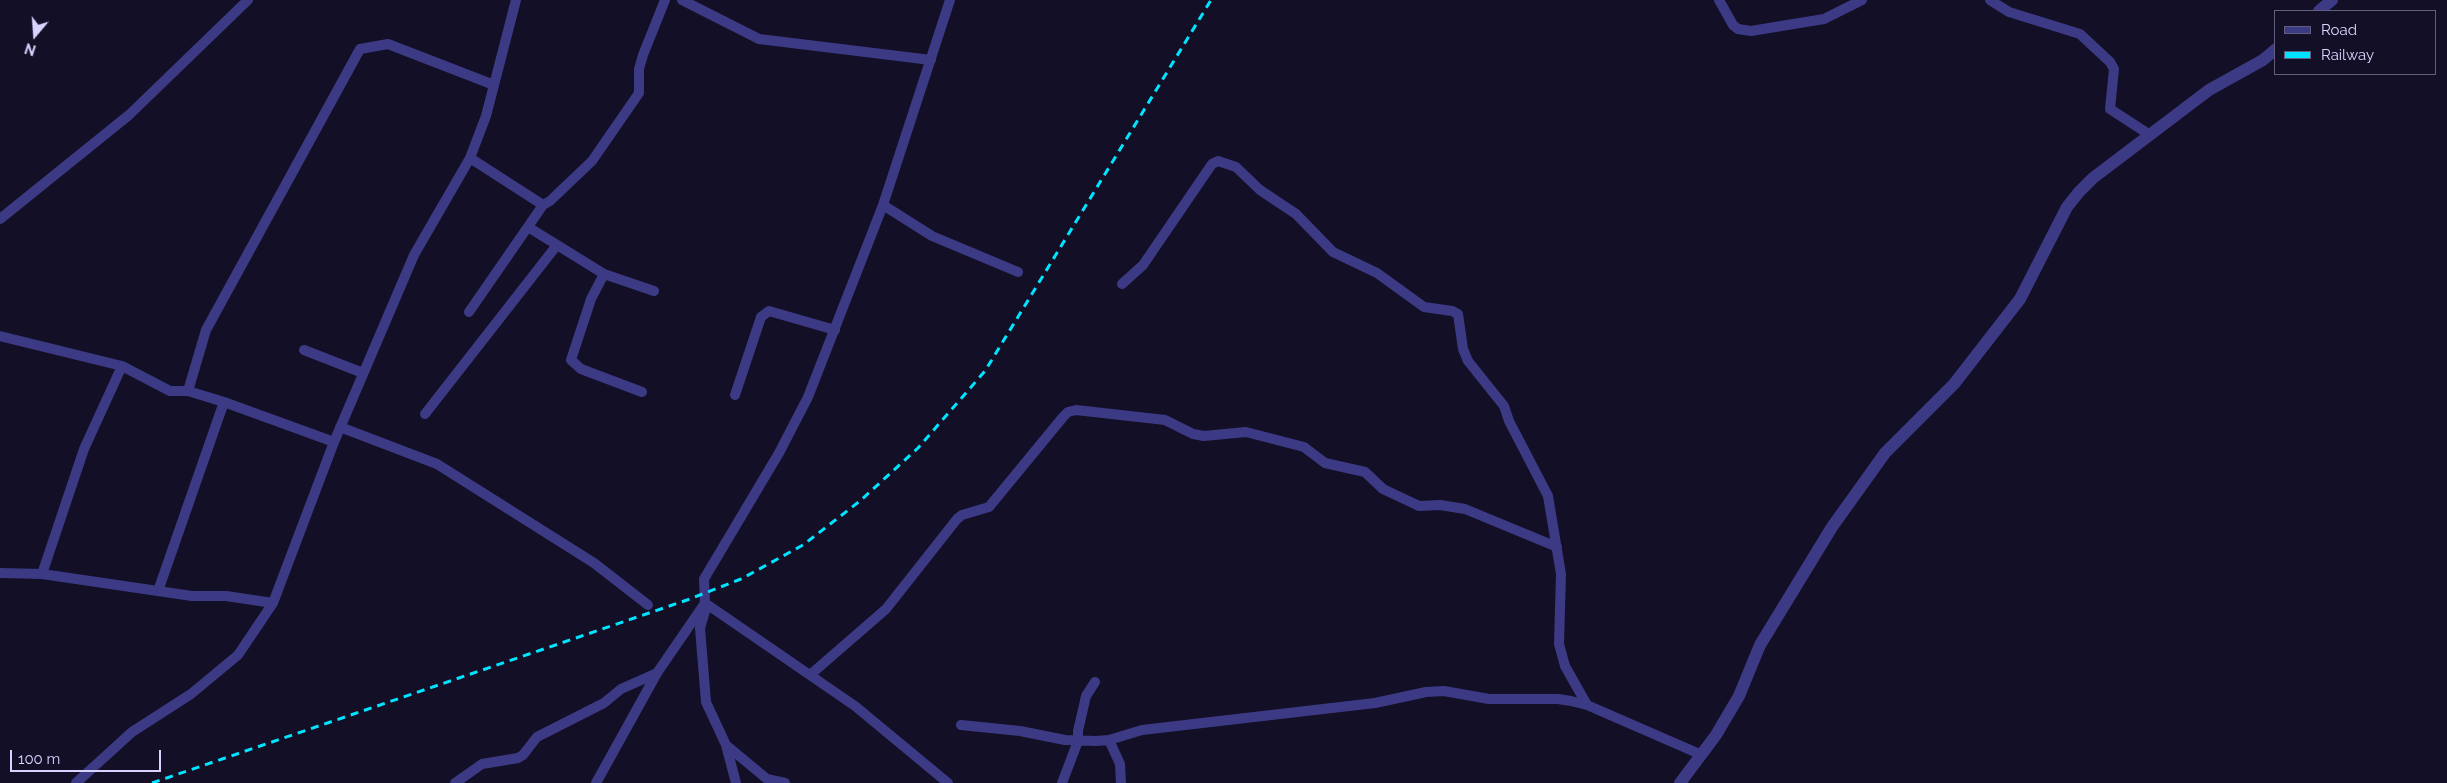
<!DOCTYPE html>
<html>
<head>
<meta charset="utf-8">
<style>
  body { margin:0 }
  #map { position:relative; width:2447px; height:783px; overflow:hidden; background:#130f26; font-family:Raleway,sans-serif }
  canvas { display:block }
  .legend { position:absolute; left:2274px; top:10px; width:162px; height:65px; box-sizing:border-box; background:#130f26; border:1px solid #625e7d; margin:0; padding:6px 9px; list-style:none; font-size:15px; color:#d9d4ff }
  .legend li { display:flex; align-items:center; gap:10px; height:25px }
  .legend b { width:25px; border:1px solid #625e7d }
  .north { position:absolute; left:10px; top:10px; width:50px; height:50px; -webkit-text-stroke:4px #130f26; paint-order:stroke; rotate:198deg; font-size:14px; font-weight:700; line-height:20px; text-align:center; color:#d9d4ff }
  .north::after { content:''; display:block; margin:auto; width:18px; height:22px; background:#d9d4ff; clip-path:polygon(50% 0,100% 100%,50% 72%,0 100%) }
  .scale { position:absolute; left:10px; top:750px; width:151px; height:22px; box-sizing:border-box; border:2px solid #d9d4ff; border-top:0; padding-left:6px; font-size:15px; line-height:18px; white-space:nowrap; color:#d9d4ff; -webkit-text-stroke:4px #130f26; paint-order:stroke }
</style>
</head>
<body>
<div id="map">
<canvas width="2447" height="783"></canvas>
<ul class="legend">
<li><b style="height:6px;background:#3d3a85"></b>Road</li>
<li><b style="height:6px;background:#00e5ff"></b>Railway</li>
</ul>
<div class="north">N</div>
<div class="scale">100 m</div>
</div>
<script>
const ctx = document.querySelector('canvas').getContext('2d');
ctx.lineJoin = 'round';
const shape = rows => new Path2D(rows.map(r => 'M' + r).join(''));
function stroke(path, color, width, dash) { ctx.strokeStyle = color; ctx.lineWidth = width; ctx.lineCap = dash ? 'butt' : 'round'; ctx.setLineDash(dash || []); ctx.stroke(path); }
const minor = shape([
  [682,0,759,39,931,60],
  [1719,0,1733,25,1738,29,1751,31,1824,19,1862,0],
  [1990,0,2009,12,2080,34,2110,62,2114,69,2110,109,2150,135],
  [470,158,543,205],
  [883,205,932,236,1018,272],
  [0,219,129,115,248,0],
  [528,227,604,274,654,291],
  [604,274,591,299,571,360,581,369,642,392],
  [1122,284,1143,265,1212,164,1218,161,1236,167,1260,190,1296,214,1333,252,1377,273,1424,307,1452,311,1458,314,1463,349,1468,361,1504,406,1509,421,1548,496,1561,574,1559,644,1565,666,1587,705],
  [469,312,543,205,550,201,592,161,639,93,639,69,643,55,665,0],
  [0,336,122,366,170,391,188,391,224,402,334,442],
  [304,350,363,373],
  [188,391,206,330,360,49,388,44,494,85],
  [735,395,761,317,769,311,835,330],
  [425,414,557,245],
  [340,427,437,464,594,563,648,605],
  [0,573,42,574,192,596,226,596,273,603],
  [42,574,84,449,122,366],
  [158,591,224,402],
  [705,603,855,706,948,783],
  [705,611,700,628,706,702,726,745,736,783],
  [810,675,886,609,957,519,962,515,989,507,1063,417,1068,412,1076,410,1165,420,1193,434,1204,436,1246,432,1304,447,1325,463,1365,472,1383,489,1419,506,1440,505,1465,509,1557,547],
  [961,725,1020,731,1065,740,1096,741,1109,740,1142,730,1375,703,1426,692,1444,691,1489,699,1558,699,1571,701,1587,705,1702,755],
  [1109,740,1120,764,1121,783],
  [726,745,767,779,785,783],
  [76,783,132,732,191,694,238,655,273,603,334,442,414,255,470,158,486,116,516,0],
  [455,783,482,764,518,758,523,755,537,737,604,703,621,689,657,673],
  [596,783,657,673,705,603,704,579,779,453,808,397,883,205,950,0],
  [1062,783,1078,741,1078,731,1086,696,1095,682]
]);
const tertiary = shape([
  [2319,11,2332,0],
  [1680,783,1716,735,1739,696,1760,645,1832,527,1885,453,1954,384,2020,299,2067,207,2079,192,2093,178,2209,90,2263,60,2276,49]
]);
const rail = shape([
  [152,783,687,600,741,579,803,545,860,501,918,448,985,371,1211,0]
]);
stroke(minor, '#3d3a85', 10);
stroke(tertiary, '#3d3a85', 12);
stroke(rail, '#00e5ff', 3, [8, 6]);
</script>
</body>
</html>
